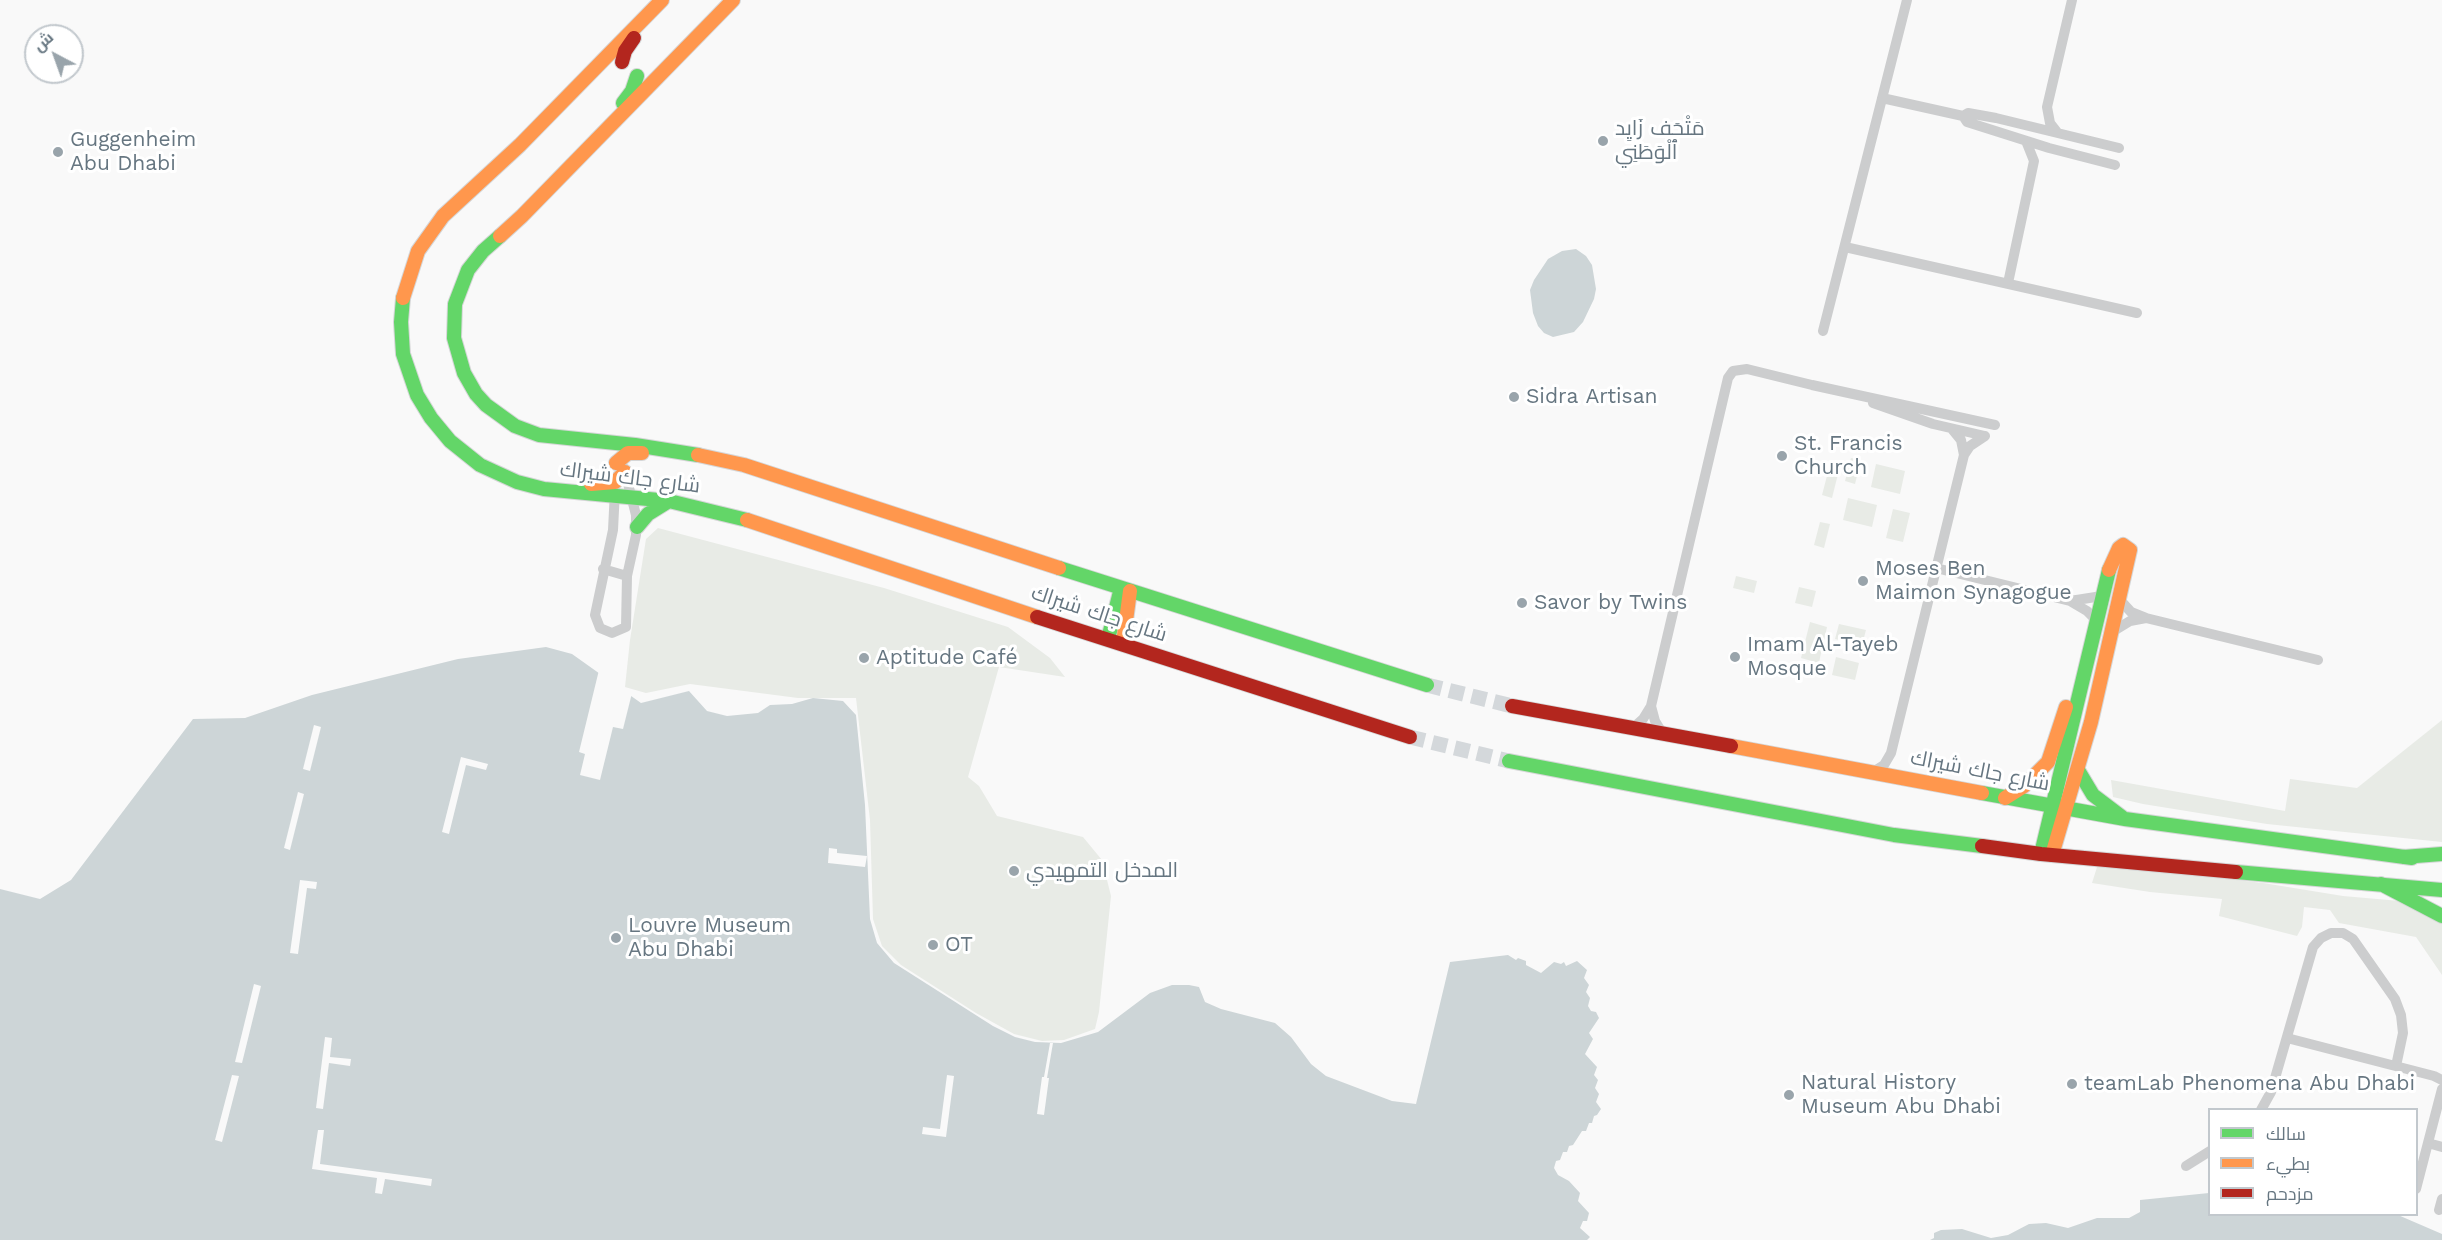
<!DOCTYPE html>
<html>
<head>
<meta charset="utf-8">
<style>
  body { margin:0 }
  #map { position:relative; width:2442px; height:1240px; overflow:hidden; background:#f9f9f9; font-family:"Work Sans",Cairo,sans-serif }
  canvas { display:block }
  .legend { position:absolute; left:2208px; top:1108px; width:210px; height:108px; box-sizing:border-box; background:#fff; border:2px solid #c2c8cd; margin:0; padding:8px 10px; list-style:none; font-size:18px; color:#667681 }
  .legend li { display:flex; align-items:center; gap:12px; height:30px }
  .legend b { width:30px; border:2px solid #c2c8cd }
  .north { position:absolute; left:24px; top:24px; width:60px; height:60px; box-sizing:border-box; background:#fff; border:2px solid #c2c8cd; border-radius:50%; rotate:319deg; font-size:16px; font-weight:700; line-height:24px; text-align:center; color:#667681 }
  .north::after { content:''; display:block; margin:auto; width:21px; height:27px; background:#99a4ab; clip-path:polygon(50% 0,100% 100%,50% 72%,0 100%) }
</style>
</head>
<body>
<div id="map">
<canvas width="2442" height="1240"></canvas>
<ul class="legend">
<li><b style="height:8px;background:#63d668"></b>سالك</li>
<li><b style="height:8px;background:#ff974d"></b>بطيء</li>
<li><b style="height:8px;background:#b3261e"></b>مزدحم</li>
</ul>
<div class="north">ش</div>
</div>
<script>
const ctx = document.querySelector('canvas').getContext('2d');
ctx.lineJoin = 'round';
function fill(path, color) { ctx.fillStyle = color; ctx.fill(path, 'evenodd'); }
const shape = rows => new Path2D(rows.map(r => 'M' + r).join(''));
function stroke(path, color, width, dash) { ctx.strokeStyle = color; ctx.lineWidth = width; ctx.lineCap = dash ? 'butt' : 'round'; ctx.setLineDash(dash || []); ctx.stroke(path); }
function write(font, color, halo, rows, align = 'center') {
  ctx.font = font + ' "Work Sans",Cairo,sans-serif'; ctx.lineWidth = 6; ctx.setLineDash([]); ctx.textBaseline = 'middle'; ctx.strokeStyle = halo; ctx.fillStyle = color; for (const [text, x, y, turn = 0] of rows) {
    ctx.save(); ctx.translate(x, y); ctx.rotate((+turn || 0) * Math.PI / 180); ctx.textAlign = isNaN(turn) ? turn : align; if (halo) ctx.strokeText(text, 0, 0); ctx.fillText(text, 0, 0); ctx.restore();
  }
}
const green = shape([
  [1851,458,1861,460,1855,484,1845,481],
  [1876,464,1905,471,1900,494,1871,487],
  [1828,472,1838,474,1832,498,1822,495],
  [1848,498,1877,505,1872,527,1843,520],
  [1893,509,1910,513,1903,542,1886,538],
  [1820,522,1830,524,1824,548,1814,545],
  [658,528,884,588,1008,627,1050,658,1065,677,999,667,968,777,979,786,997,816,1083,837,1102,860,1111,896,1099,1012,1095,1029,1064,1040,1042,1041,1014,1034,976,1013,901,965,882,946,873,919,870,820,856,698,798,698,690,684,646,693,625,687,630,640,646,539],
  [1736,576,1757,581,1754,593,1733,588],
  [1799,587,1816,591,1812,607,1795,603],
  [1810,622,1827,627,1824,641,1818,640,1816,646,1822,648,1819,663,1801,658],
  [1839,624,1866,630,1862,645,1835,639],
  [1836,657,1859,663,1855,680,1832,675],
  [2442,720,2442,842,2267,824,2143,804,2113,797,2111,780,2285,811,2290,779,2357,788],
  [2098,864,2263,883,2343,896,2400,901,2442,917,2442,975,2416,937,2339,923,2330,910,2304,907,2302,927,2297,936,2219,916,2222,899,2150,892,2092,883]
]);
const water = shape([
  [1576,249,1586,256,1592,265,1596,289,1594,299,1583,322,1574,332,1553,337,1544,333,1538,326,1533,313,1530,290,1534,280,1548,259,1562,251],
  [546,647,572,654,641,703,689,691,707,711,727,716,758,713,770,705,792,704,813,698,843,701,856,715,865,805,870,919,877,943,894,963,993,1026,1015,1037,1035,1042,1061,1043,1098,1032,1150,993,1172,985,1189,985,1199,987,1205,1002,1221,1009,1275,1023,1291,1037,1311,1064,1326,1076,1392,1101,1416,1104,1450,962,1508,955,1516,960,1518,958,1526,961,1526,965,1541,973,1554,962,1561,964,1564,962,1566,966,1577,961,1587,970,1584,978,1589,985,1586,992,1590,998,1588,1006,1591,1011,1596,1012,1599,1018,1589,1033,1593,1039,1585,1054,1597,1067,1594,1075,1598,1080,1595,1088,1599,1094,1596,1102,1601,1109,1597,1115,1594,1116,1592,1123,1589,1123,1586,1131,1582,1131,1573,1145,1569,1146,1567,1152,1563,1152,1560,1160,1556,1161,1554,1168,1558,1175,1569,1181,1580,1193,1578,1201,1589,1213,1587,1221,1583,1221,1580,1228,1590,1237,1587,1240,0,1240,0,889,40,899,71,880,193,719,245,718,312,695,458,659],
  [2209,1193,2210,1214,2398,1215,2442,1234,2442,1240,1930,1240,1934,1238,1934,1233,1941,1230,1962,1229,1991,1238,2008,1235,2029,1224,2046,1223,2068,1228,2097,1218,2129,1218,2140,1212,2140,1200]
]);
const pier = shape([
  [599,670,632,693,623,729,613,727,600,780,580,775,585,754,579,752],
  [314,725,321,727,310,771,303,769],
  [461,757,488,764,486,770,466,765,449,834,442,832],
  [298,792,304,794,290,850,284,848],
  [829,848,837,849,837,853,867,856,865,867,828,863],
  [300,880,317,882,316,889,307,888,298,954,290,953],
  [254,984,261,986,242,1063,235,1062],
  [325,1037,332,1038,330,1057,351,1059,350,1066,329,1063,323,1109,316,1108],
  [1050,1043,1053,1043,1047,1078,1049,1078,1044,1115,1037,1114,1042,1077,1044,1077],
  [232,1075,239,1076,222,1142,215,1140],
  [947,1075,954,1076,946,1137,922,1134,923,1127,940,1129],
  [318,1130,324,1130,320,1164,432,1179,431,1186,385,1179,382,1194,375,1193,377,1178,312,1169]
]);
const secondaryTunnel = shape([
  [1427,685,1512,706],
  [1410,737,1509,761]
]);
const street = shape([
  [1882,98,1963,116,1968,113,1996,118,2119,148],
  [1963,116,1967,122,2049,148,2115,165],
  [2057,132,2050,123,2047,107,2072,0],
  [1845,247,2137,313],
  [2008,283,2034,161,2026,141],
  [1823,331,1907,0],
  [1873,403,1933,424,1985,436],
  [1964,455,1970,446,1985,436],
  [615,490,613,530,595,615,600,628,612,633,626,627,627,576,636,535,636,515,624,468],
  [1936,568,2070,601,2087,611,2096,620],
  [603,569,627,576],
  [2120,600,2131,612,2146,618,2318,660],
  [2070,601,2102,596],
  [2112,632,2130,621,2146,618],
  [1651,706,1655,721,1663,734],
  [1633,728,1643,719,1651,706,1728,378,1733,371,1747,369,1812,385,1995,425],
  [1873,772,1884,765,1891,753,1964,455,1961,440,1952,429],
  [2287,1038,2434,1076,2442,1080],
  [2261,1110,2271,1092,2313,947,2321,938,2331,933,2343,933,2353,939,2395,999,2401,1015,2403,1033,2396,1066],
  [2428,1143,2442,1147],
  [2186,1166,2210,1151],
  [2416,1189,2442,1089],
  [2439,1210,2442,1199]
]);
const fast = shape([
  [623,103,632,91,637,76],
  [500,236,483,251,468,270,455,304,454,338,464,373,476,394,486,405,515,426,539,435,635,445,698,455],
  [403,298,401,322,403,354,417,395,431,418,450,441,480,465,517,482,544,489,669,501,747,520],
  [637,527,648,514,669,501],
  [1059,568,1427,685],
  [1108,639,1121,588],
  [1509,761,1894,835,1982,846],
  [2078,770,2093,795,2122,817],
  [1982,793,2125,819,2412,858],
  [2041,854,2109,570],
  [2403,857,2442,854],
  [2236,872,2442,890],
  [2381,884,2442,916]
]);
const slow = shape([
  [500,236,522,216,733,0],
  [403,298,418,251,443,216,520,145,662,0],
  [698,455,744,465,1059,568],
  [616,463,628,453,642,453],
  [591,484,615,482,625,472],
  [747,520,1037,617],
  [1123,643,1130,591],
  [1731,746,1982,793],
  [2005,798,2024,786,2048,762,2066,707],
  [2052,855,2091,722,2130,550,2123,545,2119,548,2109,570]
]);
const jam = shape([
  [622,62,625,51,634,38],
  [1037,617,1410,737],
  [1512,706,1731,746],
  [1982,846,2041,854,2236,872]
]);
const markers = [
  [1603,141,6,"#99a4ab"],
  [58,152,6,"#99a4ab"],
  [1514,397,6,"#99a4ab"],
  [1782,456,6,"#99a4ab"],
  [1863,581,6,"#99a4ab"],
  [1522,603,6,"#99a4ab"],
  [1735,657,6,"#99a4ab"],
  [864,658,6,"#99a4ab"],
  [1014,871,6,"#99a4ab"],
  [616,938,6,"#99a4ab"],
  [933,945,6,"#99a4ab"],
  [2072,1084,6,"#99a4ab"],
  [1789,1095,6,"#99a4ab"]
];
const poiNames = [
  ["مَتْحَف زَايِد",1615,129],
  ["ٱلْوَطَنِي",1615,153],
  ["Guggenheim",70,140],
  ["Abu Dhabi",70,164],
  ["Sidra Artisan",1526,397],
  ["St. Francis",1794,444],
  ["Church",1794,468],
  ["Moses Ben",1875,569],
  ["Maimon Synagogue",1875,593],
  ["Savor by Twins",1534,603],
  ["Imam Al-Tayeb",1747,645],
  ["Mosque",1747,669],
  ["Aptitude Café",876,658],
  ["المدخل التمهيدي",1026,871],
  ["Louvre Museum",628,926],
  ["Abu Dhabi",628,950],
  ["OT",945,945],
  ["Natural History",1801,1083],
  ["Museum Abu Dhabi",1801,1107],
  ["teamLab Phenomena Abu Dhabi",2084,1084]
];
const streetNames = [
  ["شارع جاك شيراك",630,478,7],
  ["شارع جاك شيراك",1099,614,18],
  ["شارع جاك شيراك",1980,771,11]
];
fill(green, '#e8ebe6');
fill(water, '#cdd5d7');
fill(pier, '#f9f9f9');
stroke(secondaryTunnel, '#d4d8db', 15, [15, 8]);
stroke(fast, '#d5d6d7', 16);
stroke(slow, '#d5d6d7', 16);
stroke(jam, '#d5d6d7', 16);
stroke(street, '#cccdce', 10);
stroke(fast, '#63d668', 14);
stroke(slow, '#ff974d', 14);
stroke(jam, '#b3261e', 14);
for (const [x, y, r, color] of markers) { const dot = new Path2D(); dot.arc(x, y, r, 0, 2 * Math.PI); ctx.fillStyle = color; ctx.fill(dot); stroke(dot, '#fff', 2); }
write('21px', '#667681', '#fff', poiNames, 'left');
write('21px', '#667681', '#fff', streetNames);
</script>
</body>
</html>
